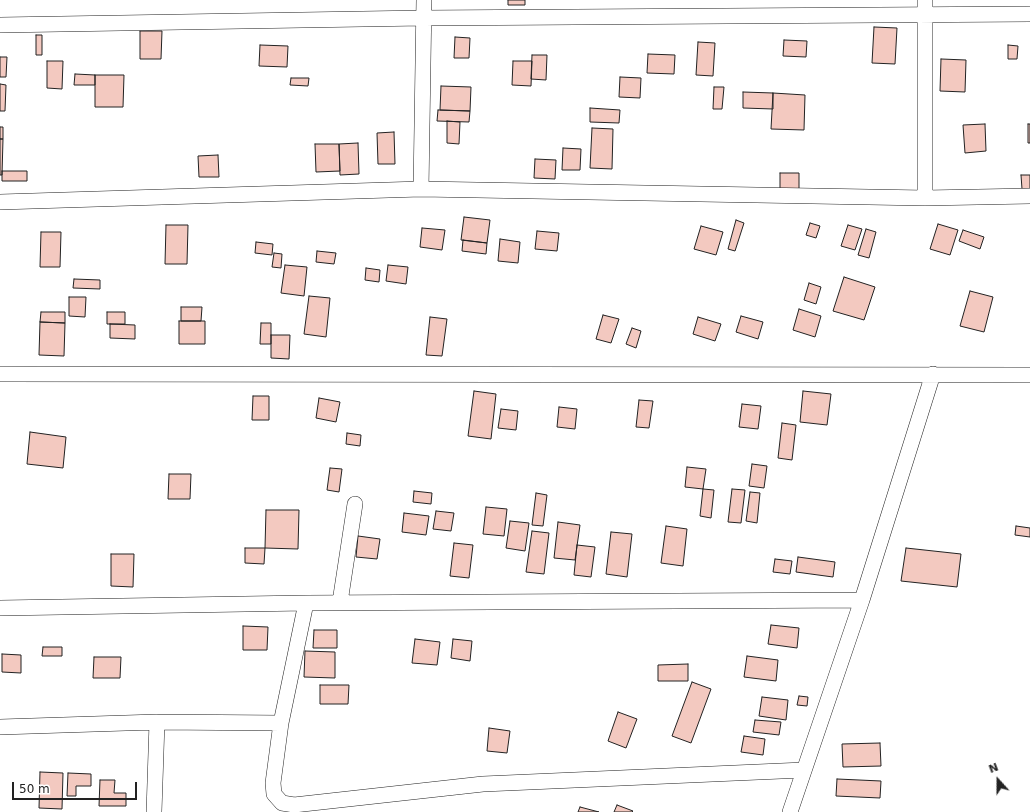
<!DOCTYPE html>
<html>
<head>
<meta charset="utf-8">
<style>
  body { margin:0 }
  #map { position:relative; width:1030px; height:812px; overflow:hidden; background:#fff; font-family:"DejaVu Sans",sans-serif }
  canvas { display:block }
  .north { position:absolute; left:978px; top:760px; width:40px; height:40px; -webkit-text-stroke:3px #fff; paint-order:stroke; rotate:339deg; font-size:11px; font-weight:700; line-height:16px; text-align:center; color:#222 }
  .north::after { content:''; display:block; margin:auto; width:14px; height:18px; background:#222; clip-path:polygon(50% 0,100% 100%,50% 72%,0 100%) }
  .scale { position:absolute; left:12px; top:782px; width:125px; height:18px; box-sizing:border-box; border:2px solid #222; border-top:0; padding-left:5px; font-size:12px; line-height:14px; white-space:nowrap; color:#222; -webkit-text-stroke:3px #fff; paint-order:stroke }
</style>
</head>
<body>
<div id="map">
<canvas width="1030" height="812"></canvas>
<div class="north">N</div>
<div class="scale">50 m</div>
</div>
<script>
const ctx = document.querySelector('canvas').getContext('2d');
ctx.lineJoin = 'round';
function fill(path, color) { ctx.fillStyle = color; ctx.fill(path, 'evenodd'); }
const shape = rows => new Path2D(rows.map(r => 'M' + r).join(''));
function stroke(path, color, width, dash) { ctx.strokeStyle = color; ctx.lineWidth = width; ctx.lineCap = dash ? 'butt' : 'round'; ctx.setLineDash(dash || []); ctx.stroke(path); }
const building = shape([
  [508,0,525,0,525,5,508,5,508,0],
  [874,27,897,28,895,64,872,63,874,27],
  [140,31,162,31,161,59,140,59,140,31],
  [36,35,42,35,42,55,36,55,36,35],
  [455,37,470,38,469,58,454,58,455,37],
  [784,40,807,41,806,57,783,56,784,40],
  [698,42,715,43,713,76,696,75,698,42],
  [260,45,288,46,287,67,259,66,260,45],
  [1008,45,1018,46,1017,59,1008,59,1008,45],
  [648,54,675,55,674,74,647,73,648,54],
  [532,55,547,55,546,80,531,79,532,55],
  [0,57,7,57,6,77,0,77,0,57],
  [941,59,966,60,965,92,940,91,941,59],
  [47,61,63,61,62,89,47,88,47,61],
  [513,61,532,61,531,86,512,85,513,61],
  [75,74,95,75,95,85,74,85,75,74],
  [95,75,124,75,123,107,95,107,95,75],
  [620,77,641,78,640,98,619,97,620,77],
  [291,78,309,78,308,86,290,85,291,78],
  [0,84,6,85,5,111,0,111,0,84],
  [441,86,471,87,470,111,440,110,441,86],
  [714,87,724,87,722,109,713,109,714,87],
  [743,92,773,93,773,109,743,108,743,92],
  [773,93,805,95,804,130,771,129,773,93],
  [590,108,620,110,619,123,590,122,590,108],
  [438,110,470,111,469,122,437,121,438,110],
  [447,121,460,122,459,144,447,143,447,121],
  [985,124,986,151,965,153,963,125,985,124],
  [1028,124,1030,124,1030,143,1028,143,1028,124],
  [0,127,3,127,3,139,0,139,0,127],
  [592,128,613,129,612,169,590,168,592,128],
  [394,132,395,164,378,164,377,133,394,132],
  [0,139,3,139,2,175,0,175,0,139],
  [358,143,359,174,340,175,339,144,358,143],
  [315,144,339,144,340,171,316,172,315,144],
  [563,148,581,149,580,170,562,170,563,148],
  [218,155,219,177,199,177,198,156,218,155],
  [535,159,556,160,555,179,534,178,535,159],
  [2,171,27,171,27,181,2,181,2,171],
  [780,173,799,173,799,190,780,190,780,173],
  [1021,175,1030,175,1030,189,1022,189,1021,175],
  [464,217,490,220,487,243,461,240,464,217],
  [736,220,744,223,735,251,728,249,736,220],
  [810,223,820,226,816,238,806,235,810,223],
  [938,224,958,230,950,255,930,249,938,224],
  [166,225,188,225,187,264,165,264,166,225],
  [848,225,862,229,855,250,841,246,848,225],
  [701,226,723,232,716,255,694,249,701,226],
  [422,228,445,230,442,250,420,247,422,228],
  [866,229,876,232,869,258,858,255,866,229],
  [963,230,984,237,980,249,959,241,963,230],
  [537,231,559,233,557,251,535,249,537,231],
  [41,232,61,232,60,267,40,267,41,232],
  [500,239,520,242,518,263,498,261,500,239],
  [463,240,487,243,486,254,462,251,463,240],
  [256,242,273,244,272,255,255,253,256,242],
  [317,251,336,253,334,264,316,262,317,251],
  [274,253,282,254,281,268,272,267,274,253],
  [285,265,307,267,304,296,281,293,285,265],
  [388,265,408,267,406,284,386,281,388,265],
  [366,268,380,270,379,282,365,280,366,268],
  [844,277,875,287,864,320,833,311,844,277],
  [74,279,100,280,100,289,73,288,74,279],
  [809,283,821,287,816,304,804,300,809,283],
  [970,291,993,297,984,332,960,326,970,291],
  [309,296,330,298,326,337,304,334,309,296],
  [69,297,86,297,85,317,69,316,69,297],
  [181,307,202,307,201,321,181,321,181,307],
  [799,309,821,316,815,337,793,330,799,309],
  [41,312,65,312,65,323,40,322,41,312],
  [107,312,125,312,125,324,107,324,107,312],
  [603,315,619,319,611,343,596,339,603,315],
  [741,316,763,322,758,339,736,332,741,316],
  [430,317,447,319,442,356,426,355,430,317],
  [698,317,721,324,715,341,693,334,698,317],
  [179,321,205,321,205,344,179,344,179,321],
  [40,322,65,323,64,356,39,355,40,322],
  [261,323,271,323,271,344,260,344,261,323],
  [110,324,135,325,135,339,110,338,110,324],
  [632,328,641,331,636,348,626,344,632,328],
  [271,335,290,335,289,359,271,358,271,335],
  [474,391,496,394,491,439,468,436,474,391],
  [803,391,831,394,827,425,800,422,803,391],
  [253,396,269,396,269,420,252,420,253,396],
  [319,398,340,402,336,422,316,418,319,398],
  [639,400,653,401,649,428,636,427,639,400],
  [742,404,761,406,758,429,739,427,742,404],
  [559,407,577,409,575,429,557,427,559,407],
  [501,409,518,411,516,430,498,428,501,409],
  [782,423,796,425,792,460,778,458,782,423],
  [30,432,66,437,63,468,27,464,30,432],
  [347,433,361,435,360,446,346,444,347,433],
  [752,464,767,466,764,488,749,486,752,464],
  [687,467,706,469,703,489,685,487,687,467],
  [330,468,342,469,339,492,327,490,330,468],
  [169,474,191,474,190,499,168,499,169,474],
  [703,489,714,490,711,518,700,516,703,489],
  [732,489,745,490,741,523,728,522,732,489],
  [414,491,432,493,431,504,413,502,414,491],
  [750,492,760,493,757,523,746,521,750,492],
  [536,493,547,495,543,526,532,525,536,493],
  [486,507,507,509,504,536,483,534,486,507],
  [266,510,299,510,298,549,265,548,266,510],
  [436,511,454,513,451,531,433,529,436,511],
  [404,513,429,516,426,535,402,532,404,513],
  [510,521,529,523,525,551,506,548,510,521],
  [558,522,580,525,575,560,554,558,558,522],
  [666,526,687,529,683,566,661,563,666,526],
  [1016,526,1030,528,1030,537,1015,535,1016,526],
  [532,531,549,533,544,574,526,572,532,531],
  [611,532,632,534,627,577,606,574,611,532],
  [358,536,380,539,377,559,356,557,358,536],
  [454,543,473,545,469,578,450,576,454,543],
  [577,545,595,547,591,577,574,575,577,545],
  [245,548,265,548,264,564,245,563,245,548],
  [906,548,961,554,957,587,901,581,906,548],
  [111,554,134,554,133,587,111,586,111,554],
  [798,557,835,562,833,577,796,572,798,557],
  [775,559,792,561,790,574,773,572,775,559],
  [771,625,799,628,797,648,768,644,771,625],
  [243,626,268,627,267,650,243,650,243,626],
  [314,630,337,630,337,648,313,648,314,630],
  [415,639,440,642,437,665,412,663,415,639],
  [453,639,472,641,470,661,451,658,453,639],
  [43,647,62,647,62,656,42,656,43,647],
  [305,651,335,652,335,678,304,677,305,651],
  [2,654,21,655,21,673,2,672,2,654],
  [747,656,778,660,776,681,744,677,747,656],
  [94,657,121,657,120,678,93,678,94,657],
  [688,664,688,681,658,681,658,665,688,664],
  [692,682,711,689,691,743,672,736,692,682],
  [320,685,349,685,348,704,320,704,320,685],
  [799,696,808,697,807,706,797,705,799,696],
  [762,697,788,700,786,720,759,716,762,697],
  [618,712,637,719,626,748,608,741,618,712],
  [755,720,781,722,779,735,753,732,755,720],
  [489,728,510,731,507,753,487,751,489,728],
  [744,736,765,739,763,755,741,752,744,736],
  [880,743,881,766,843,767,842,744,880,743],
  [40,772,63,773,62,809,39,808,40,772],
  [68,773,91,774,91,786,76,786,76,796,67,796,68,773],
  [837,779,881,781,880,798,836,796,837,779],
  [100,780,115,780,114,793,126,793,126,806,99,806,100,780],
  [617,805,633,811,632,812,614,812,617,805],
  [580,807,599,812,578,812,580,807]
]);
const minor = shape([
  [925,0,925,198],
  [0,25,423,18,1030,14],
  [421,189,424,0],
  [0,202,421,189,925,198,1030,196],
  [0,374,1030,375],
  [340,602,355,504],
  [306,603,281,723,273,783,274,794,282,803,294,805,483,784,804,770],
  [0,608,306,603,862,600],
  [0,727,157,722,281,723],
  [154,812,157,722],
  [790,812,862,600,933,374]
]);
fill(building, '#f3c9c0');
stroke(building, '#222', 1);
stroke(minor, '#222', 16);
stroke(minor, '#fff', 15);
</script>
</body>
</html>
